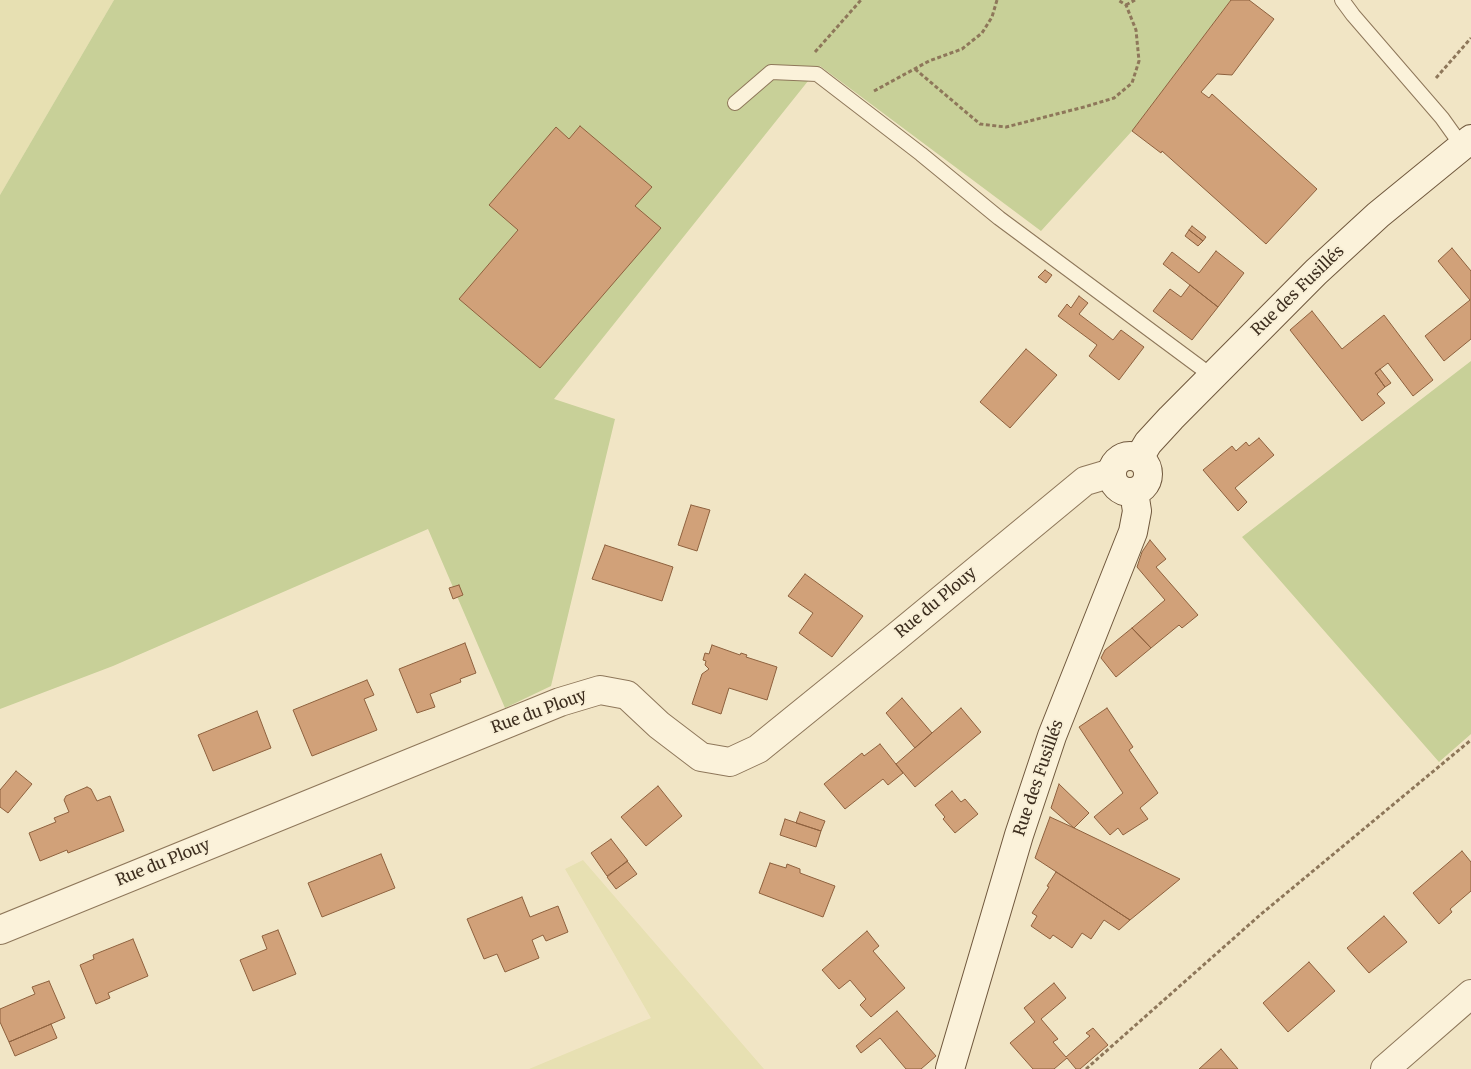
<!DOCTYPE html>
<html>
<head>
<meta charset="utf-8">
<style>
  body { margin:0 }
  canvas { display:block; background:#f1e5c5 }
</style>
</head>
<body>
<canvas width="1471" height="1069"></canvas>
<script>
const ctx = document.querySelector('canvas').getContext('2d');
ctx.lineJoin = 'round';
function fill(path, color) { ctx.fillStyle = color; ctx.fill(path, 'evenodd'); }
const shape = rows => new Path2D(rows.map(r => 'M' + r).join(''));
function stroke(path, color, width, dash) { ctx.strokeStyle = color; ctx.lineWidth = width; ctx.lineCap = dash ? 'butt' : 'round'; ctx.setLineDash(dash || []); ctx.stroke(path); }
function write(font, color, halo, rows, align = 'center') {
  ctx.font = font + ' Merriweather,serif'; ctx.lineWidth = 4; ctx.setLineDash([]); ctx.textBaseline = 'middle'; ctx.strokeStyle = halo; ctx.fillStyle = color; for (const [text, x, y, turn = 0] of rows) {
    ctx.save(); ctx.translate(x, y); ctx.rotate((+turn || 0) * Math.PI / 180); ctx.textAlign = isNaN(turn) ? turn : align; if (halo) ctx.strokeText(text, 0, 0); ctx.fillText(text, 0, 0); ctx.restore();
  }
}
const farmland = shape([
  [0,0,114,0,0,195],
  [583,860,764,1069,529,1069,651,1018,565,869]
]);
const green = shape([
  [114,0,1231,0,1132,131,1041,231,820,66,554,399,615,419,551,686,505,708,428,529,113,666,0,709,0,195],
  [1471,361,1471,734,1439,762,1242,537]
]);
const building = shape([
  [1231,0,1249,0,1274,19,1232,75,1217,74,1201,92,1209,98,1212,94,1317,189,1266,244,1162,151,1161,153,1132,131,1231,0],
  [580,126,652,187,635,206,661,228,540,368,459,299,518,230,489,205,556,127,569,139,580,126],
  [1192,226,1206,237,1203,241,1189,230,1192,226],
  [1189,230,1203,241,1198,246,1185,236,1189,230],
  [1452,248,1471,271,1471,339,1444,361,1425,336,1470,300,1438,261,1452,248],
  [1216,251,1244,273,1218,307,1163,264,1172,252,1199,273,1216,251],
  [1045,270,1052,275,1046,283,1038,277,1045,270],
  [1190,285,1218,307,1192,340,1153,311,1170,289,1181,297,1190,285],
  [1079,296,1088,303,1079,314,1113,340,1121,330,1144,347,1119,380,1089,356,1097,345,1058,316,1067,304,1071,308,1079,296],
  [1312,311,1342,349,1384,315,1433,380,1413,396,1388,363,1375,373,1385,387,1377,394,1385,403,1362,421,1290,330,1312,311],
  [1026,349,1057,375,1010,428,980,402,1026,349],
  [1380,369,1391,383,1385,387,1375,373,1380,369],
  [1259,438,1274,455,1235,488,1247,502,1238,511,1203,470,1232,446,1236,451,1246,442,1249,446,1259,438],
  [691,505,710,510,697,551,678,545,691,505],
  [1150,540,1166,559,1156,567,1198,615,1182,628,1179,625,1151,648,1132,628,1165,600,1137,567,1142,552,1150,540],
  [605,545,673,567,662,601,592,579,605,545],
  [805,574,863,616,832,657,799,633,813,613,788,596,805,574],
  [459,585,463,595,453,599,449,588,459,585],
  [1132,628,1151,648,1116,677,1101,658,1105,650,1132,628],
  [465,643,476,673,460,679,461,682,430,694,435,707,417,713,399,669,465,643],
  [712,645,740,655,741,653,747,655,746,657,777,667,767,700,729,688,721,714,692,704,702,674,709,669,705,665,706,661,703,660,705,653,709,654,712,645],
  [367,680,374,695,364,699,377,730,312,756,293,710,367,680],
  [902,698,932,733,915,748,886,713,902,698],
  [961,708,981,732,915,787,896,764,961,708],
  [1107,708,1133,747,1129,750,1158,793,1140,808,1148,819,1123,835,1118,828,1110,835,1094,817,1123,793,1079,727,1107,708],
  [257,711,271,748,213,771,198,735,257,711],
  [880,744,903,773,888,785,883,779,845,809,824,784,862,753,864,756,880,744],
  [16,771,32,784,8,813,0,807,0,790,16,771],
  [1059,784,1089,813,1074,828,1051,808,1059,784],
  [658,786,682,816,646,846,621,817,658,786],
  [87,787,91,789,97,801,110,796,124,831,68,853,67,850,40,861,29,833,56,822,54,818,69,812,64,800,66,796,87,787],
  [952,791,961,802,965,799,978,814,955,833,943,819,945,817,935,805,952,791],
  [800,812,825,821,821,831,796,823,800,812],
  [1050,817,1072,827,1180,879,1130,920,1035,858,1050,817],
  [785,819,821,831,816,847,780,835,785,819],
  [611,839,628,861,607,876,591,853,611,839],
  [1462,851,1471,862,1471,891,1450,909,1452,912,1439,924,1413,893,1462,851],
  [381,854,395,888,322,917,308,883,381,854],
  [627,861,637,874,616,889,607,877,627,861],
  [770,863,786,868,787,864,800,869,800,873,835,886,823,917,759,893,770,863],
  [1056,872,1130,920,1119,930,1104,920,1091,939,1082,933,1072,948,1053,935,1050,939,1031,926,1037,916,1032,913,1049,887,1047,886,1056,872],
  [522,897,530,917,558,906,568,932,546,941,543,935,532,940,539,958,505,972,497,954,484,959,467,919,522,897],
  [1384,916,1407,942,1369,973,1347,948,1384,916],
  [278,930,296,974,253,991,240,960,267,949,262,936,278,930],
  [867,931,879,946,873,951,905,988,871,1017,860,1005,866,999,850,980,839,989,822,970,867,931],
  [133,939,148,976,108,993,110,998,96,1004,80,965,94,959,93,955,133,939],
  [1309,962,1335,991,1288,1032,1263,1003,1309,962],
  [49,981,65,1018,9,1042,0,1022,0,1009,35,994,32,987,49,981],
  [1054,983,1066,998,1041,1019,1058,1039,1053,1042,1066,1057,1090,1036,1086,1033,1093,1028,1108,1045,1080,1069,1076,1069,1067,1058,1054,1069,1033,1069,1010,1043,1035,1022,1024,1008,1054,983],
  [897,1011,936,1056,921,1069,906,1069,880,1038,861,1053,856,1046,897,1011],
  [51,1024,57,1038,15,1056,9,1042,51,1024],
  [1221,1049,1238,1069,1199,1069,1221,1049]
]);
const path = shape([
  [1126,5,1135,0],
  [815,52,861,0],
  [915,69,980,124,1006,127,1084,107,1114,98,1132,83,1139,61,1136,30,1126,5,1118,0],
  [1436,78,1471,38],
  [874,91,929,61,962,49,982,33,992,17,997,0],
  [1086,1069,1260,915,1471,740]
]);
const lane = shape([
  [1342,0,1353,15,1442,118,1462,146],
  [735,103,771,72,817,74,921,154,999,218,1212,376]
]);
const street = shape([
  [0,930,560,702,600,690,627,695,659,725,701,757,730,762,758,749,895,638,1085,481,1112,473],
  [1385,1069,1471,994]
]);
const secondary = shape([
  '1112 474a18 18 0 1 1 36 0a18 18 0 1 1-36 0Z',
  [1139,458,1148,443,1171,418,1316,272,1378,215,1471,139],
  [950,1069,1019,835,1052,736,1133,532,1137,511,1134,492]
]);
const streetNames = [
  ["Rue des Fusillés",1298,291,-44],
  ["Rue du Plouy",936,603,-40],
  ["Rue du Plouy",539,712,-20],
  ["Rue des Fusillés",1039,778,-71],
  ["Rue du Plouy",163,863,-22]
];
fill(farmland, '#e7e0b2');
fill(green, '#c8d098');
fill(building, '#d1a179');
stroke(building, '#8e613e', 1);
stroke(lane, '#8e775a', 16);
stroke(street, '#8e775a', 30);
stroke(secondary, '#70583d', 30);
stroke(path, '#8e775a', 3, [4, 2.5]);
stroke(lane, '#fbf2da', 14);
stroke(street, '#fbf2da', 28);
stroke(secondary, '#fbf2da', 28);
write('16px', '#3d2e1f', '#f8efd6', streetNames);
</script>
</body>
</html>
